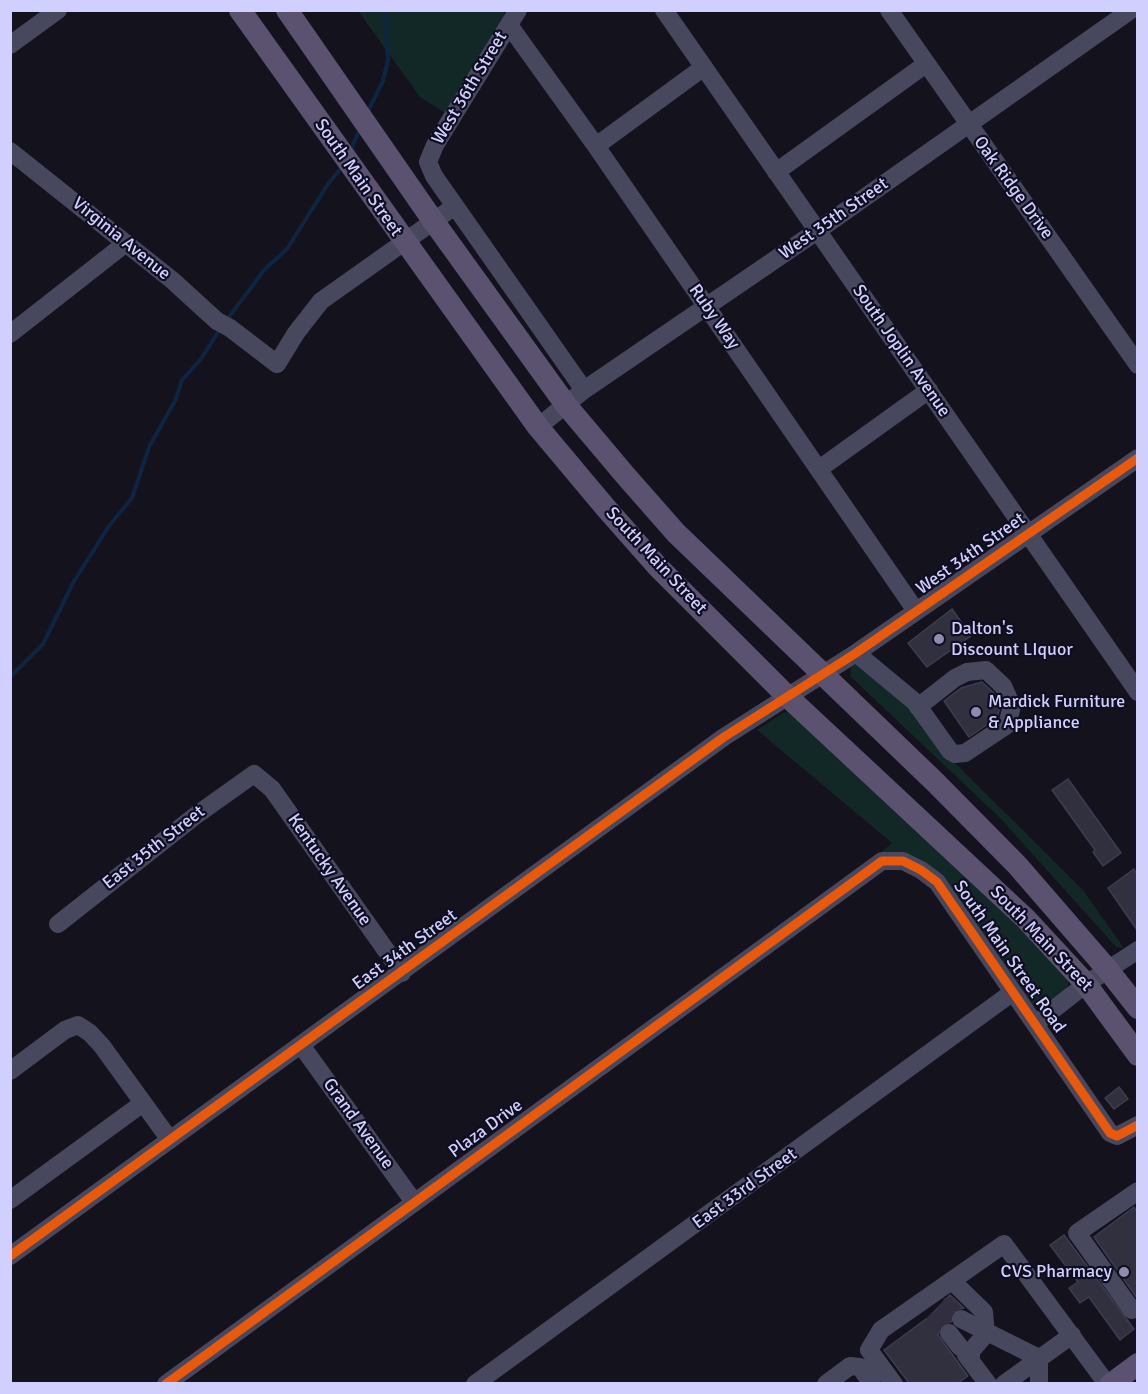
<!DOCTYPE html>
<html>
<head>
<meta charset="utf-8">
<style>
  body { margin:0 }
  #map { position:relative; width:1148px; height:1394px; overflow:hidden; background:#13121d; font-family:Signika,sans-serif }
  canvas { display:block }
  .frame { position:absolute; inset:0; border:12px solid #d1cffe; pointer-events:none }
</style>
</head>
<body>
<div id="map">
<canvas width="1148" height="1394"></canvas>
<div class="frame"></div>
</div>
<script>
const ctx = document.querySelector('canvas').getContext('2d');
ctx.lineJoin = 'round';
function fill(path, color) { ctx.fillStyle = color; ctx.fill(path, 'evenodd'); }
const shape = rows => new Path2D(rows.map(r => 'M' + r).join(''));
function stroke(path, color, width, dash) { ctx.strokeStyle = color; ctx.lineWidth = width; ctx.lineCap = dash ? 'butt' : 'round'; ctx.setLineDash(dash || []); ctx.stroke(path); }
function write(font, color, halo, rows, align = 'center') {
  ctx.font = font + ' Signika,sans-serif'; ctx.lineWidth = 4.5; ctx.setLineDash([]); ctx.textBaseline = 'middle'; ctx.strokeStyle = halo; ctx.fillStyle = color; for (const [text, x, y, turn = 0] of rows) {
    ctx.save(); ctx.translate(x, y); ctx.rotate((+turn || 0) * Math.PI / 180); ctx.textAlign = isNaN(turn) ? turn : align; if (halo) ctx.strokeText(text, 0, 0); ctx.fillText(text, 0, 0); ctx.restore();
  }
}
const green = shape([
  [358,11,504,11,505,18,447,114,420,97],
  [856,660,914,707,949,757,1083,890,1124,948,1116,947,1001,819,850,676,851,667],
  [785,712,800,714,1070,977,1067,988,1046,1006,1031,1005,954,894,878,855,892,843,757,730]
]);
const stream = shape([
  [368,111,383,81,388,60,384,10],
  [351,149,360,129],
  [226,321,265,269,287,249,328,184,342,167],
  [10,677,43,644,74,581,109,526,132,498,149,447,175,401,182,380,201,359,220,329]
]);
const building = shape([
  [952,609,971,636,927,667,908,643,952,609],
  [982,682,994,693,1000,707,997,718,969,737,944,701,961,688,982,682],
  [1068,779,1121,853,1103,866,1093,852,1095,850,1052,790,1068,779],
  [1134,869,1137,875,1137,930,1108,888,1134,869],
  [1119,1087,1128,1099,1114,1109,1105,1098,1119,1087],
  [1134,1207,1137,1212,1137,1298,1094,1237,1134,1207],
  [1064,1235,1134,1329,1120,1340,1089,1297,1080,1303,1069,1288,1078,1282,1050,1245,1064,1235],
  [950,1295,964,1308,954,1310,951,1322,942,1325,938,1335,968,1376,958,1383,909,1383,884,1350,930,1316,950,1295]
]);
const minorTunnel = shape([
  [940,1305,961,1319],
  [933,1313,949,1333]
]);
const minor = shape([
  [518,10,435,145,428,162,434,176,584,390],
  [664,10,1138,692],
  [889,10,1138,365],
  [509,25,596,146,916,611],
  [10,45,58,10],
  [596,146,704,67],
  [10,151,172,280,217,321,230,328,277,364,296,333,321,301,455,206],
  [776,172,926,64],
  [10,334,126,243],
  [538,427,584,390,817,231,1131,10],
  [819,469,929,390],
  [856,653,915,702,950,751,955,754,965,753,1007,725,1012,706,1003,686,986,670,967,672,955,678,918,707],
  [58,924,195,816,254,774,272,789,402,973],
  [1035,1024,1086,984,1138,950],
  [301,1045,414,1202],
  [10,1071,65,1030,78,1025,90,1033,102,1046,170,1140],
  [10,1200,143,1103],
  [10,1256,724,737,856,653,1138,458],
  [952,1281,984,1312,986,1334,971,1351,971,1361],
  [1132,1310,1077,1233,1138,1191],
  [961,1319,1039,1358,1039,1384],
  [949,1333,960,1347],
  [966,1355,988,1384],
  [166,1384,882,861,903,861,921,870,937,882,1110,1133,1117,1136,1138,1125],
  [475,1384,1013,992],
  [826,1384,850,1366,860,1367,872,1384],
  [894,1384,869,1350,881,1330,1004,1244,1107,1384],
  [1004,1384,1072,1335]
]);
const major = shape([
  [240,10,538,427,605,507,658,567,788,697,1026,919,1086,984,1138,1055],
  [287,10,434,222,566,405,625,475,676,533,936,783,1017,865,1108,970,1138,1008],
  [1111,1384,1138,1364]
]);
const cycleway = shape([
  [10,1256,724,737,856,653,1138,458],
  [166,1384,882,861,903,861,921,870,937,882,1110,1133,1117,1136,1138,1125]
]);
const markers = [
  [939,639,6,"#8e8daf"],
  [976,712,6,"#8e8daf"],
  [1124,1272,6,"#8e8daf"]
];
const streetNames = [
  ["West 36th Street",470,88,-59],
  ["South Main Street",358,178,55],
  ["Oak Ridge Drive",1013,188,54],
  ["West 35th Street",834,219,-35],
  ["Virginia Avenue",121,239,39],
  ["Ruby Way",714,317,55],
  ["South Joplin Avenue",901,351,55],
  ["West 34th Street",971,554,-35],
  ["South Main Street",656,561,47],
  ["East 35th Street",154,848,-38],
  ["Kentucky Avenue",329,870,55],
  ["South Main Street",1041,939,46],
  ["East 34th Street",405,950,-36],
  ["South Main Street Road",1009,957,55],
  ["Grand Avenue",358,1124,54],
  ["Plaza Drive",486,1129,-36],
  ["East 33rd Street",745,1189,-36]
];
const poiNames = [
  ["Dalton's",951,629],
  ["Discount LIquor",951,650],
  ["Mardick Furniture",988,702],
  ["& Appliance",988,723],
  ["CVS Pharmacy",1112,1272,"right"]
];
fill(green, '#112827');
stroke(stream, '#0e2542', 4);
fill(building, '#31303f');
stroke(building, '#3e3c51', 1.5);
stroke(minorTunnel, '#302e3f', 18, [18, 9]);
stroke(minor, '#47485e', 18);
stroke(major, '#5a526f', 22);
stroke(cycleway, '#e8590c', 9);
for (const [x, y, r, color] of markers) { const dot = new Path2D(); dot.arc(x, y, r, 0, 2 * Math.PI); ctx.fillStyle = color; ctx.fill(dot); stroke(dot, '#0f0e21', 2); }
write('18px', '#d1cffe', '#0f0e21', streetNames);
write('18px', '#d1cffe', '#0f0e21', poiNames, 'left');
</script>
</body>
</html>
